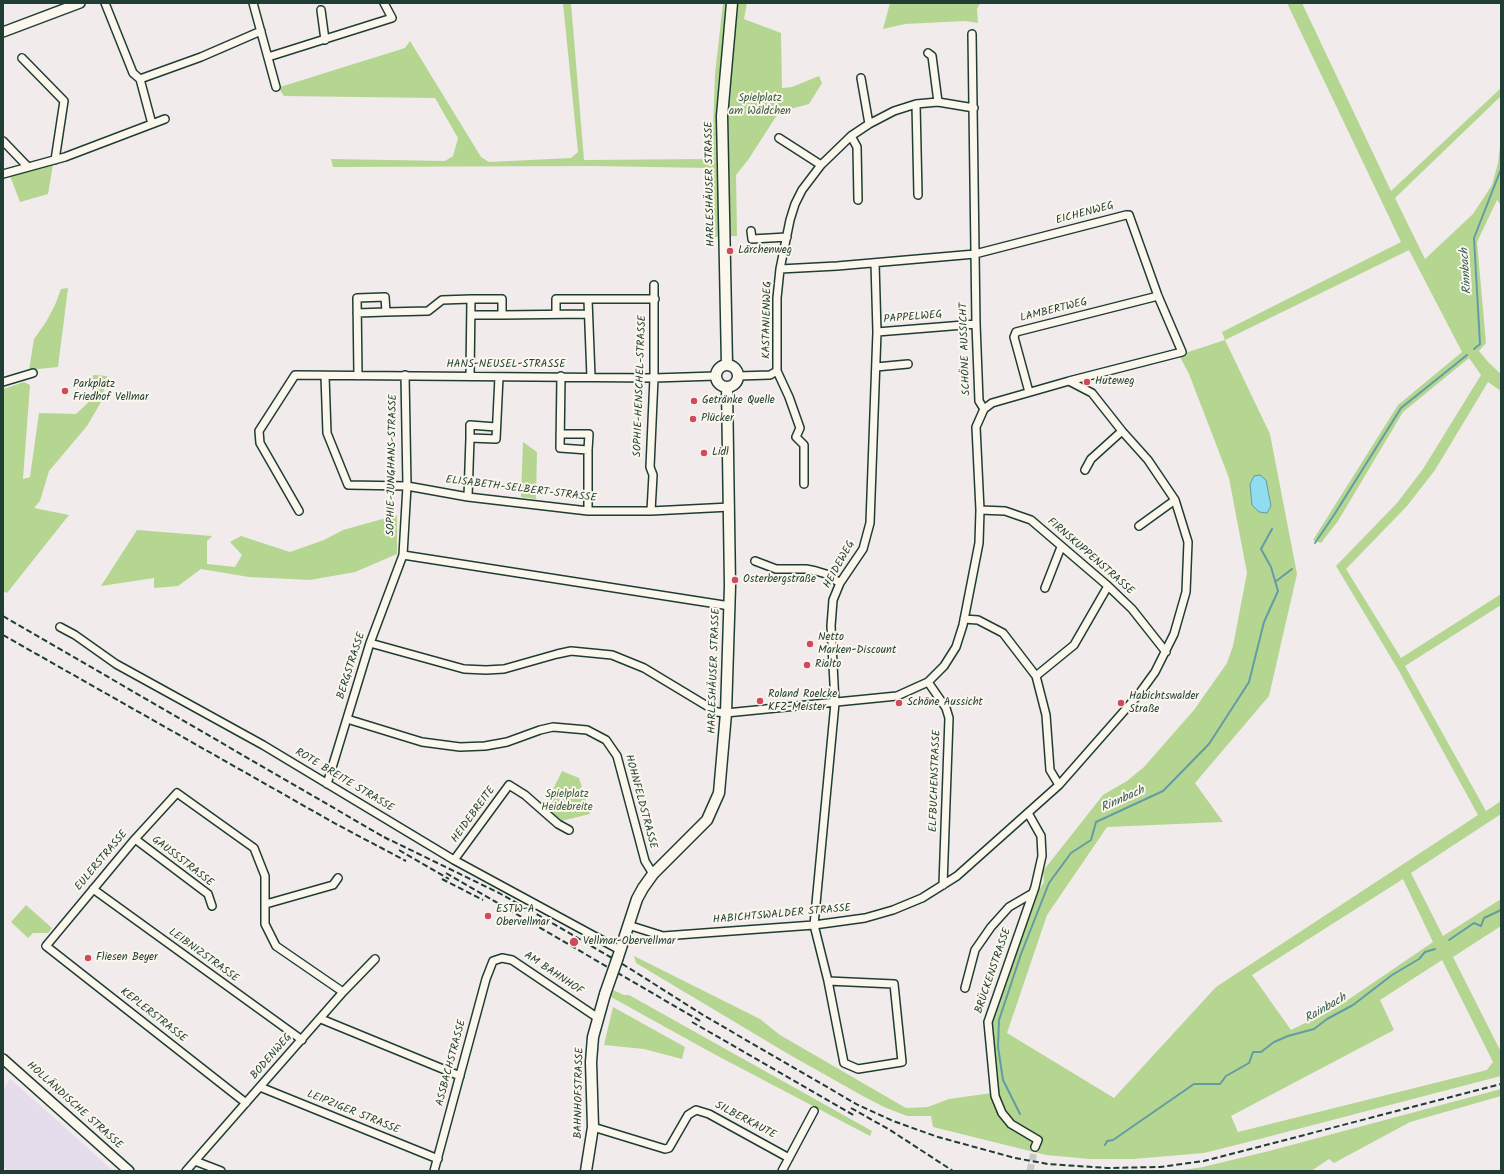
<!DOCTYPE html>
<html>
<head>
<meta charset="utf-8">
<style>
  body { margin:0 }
  #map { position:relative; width:1504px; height:1174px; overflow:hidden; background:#f1ebec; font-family:Kalam,sans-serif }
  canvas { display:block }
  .frame { position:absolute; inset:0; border:4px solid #1f3d34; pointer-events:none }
</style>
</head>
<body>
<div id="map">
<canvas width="1504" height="1174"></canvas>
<div class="frame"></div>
</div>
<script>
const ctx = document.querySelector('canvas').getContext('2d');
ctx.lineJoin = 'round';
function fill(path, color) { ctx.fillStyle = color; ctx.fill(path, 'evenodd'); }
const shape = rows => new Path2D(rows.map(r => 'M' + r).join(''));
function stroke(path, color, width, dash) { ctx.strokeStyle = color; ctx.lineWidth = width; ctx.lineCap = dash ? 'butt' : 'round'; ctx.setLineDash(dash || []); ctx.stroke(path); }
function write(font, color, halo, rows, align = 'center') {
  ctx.font = font + ' Kalam,sans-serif'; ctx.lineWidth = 4; ctx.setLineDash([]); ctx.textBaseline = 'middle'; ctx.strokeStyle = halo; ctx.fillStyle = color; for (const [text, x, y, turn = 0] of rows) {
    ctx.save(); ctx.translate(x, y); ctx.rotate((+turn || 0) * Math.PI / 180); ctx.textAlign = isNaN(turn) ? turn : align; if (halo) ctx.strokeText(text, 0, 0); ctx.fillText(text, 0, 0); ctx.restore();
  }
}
const built = shape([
  [10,1079,59,1122,113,1171,7,1171,3,1164,3,1090]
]);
const green = shape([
  [563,3,571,3,584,160,712,159,715,74,723,3,747,3,744,19,781,33,782,88,792,87,819,76,822,83,809,104,779,112,748,160,736,175,737,236,715,237,712,168,594,166,333,167,331,159,445,161,453,156,458,138,435,98,284,96,280,90,280,87,405,48,410,41,481,157,489,162,571,158,578,152],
  [890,3,980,3,977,9,978,23,965,21,905,24,883,29],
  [1287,3,1302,3,1391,191,1501,88,1501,96,1395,198,1425,259,1473,214,1492,185,1498,163,1501,137,1501,205,1497,200,1477,242,1486,343,1479,351,1489,363,1501,374,1501,391,1488,382,1435,470,1407,506,1346,569,1401,658,1501,594,1501,605,1405,666,1486,811,1501,801,1501,814,1411,873,1443,936,1501,899,1501,926,1453,957,1501,1052,1501,1076,1248,1142,1204,1153,1169,1156,1133,1159,1090,1159,1046,1155,933,1127,931,1116,907,1116,884,1107,861,1095,790,1055,636,963,634,956,760,1019,780,1035,906,1108,928,1107,949,1099,999,1092,991,1023,1036,895,1044,882,1043,871,1103,795,1127,781,1144,767,1194,710,1227,663,1233,646,1247,573,1229,478,1189,374,1179,355,1225,340,1222,332,1401,242],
  [1409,250,1462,352,1398,405,1313,540,1321,543,1338,521,1403,412,1469,358,1481,375,1423,469,1397,503,1336,566,1399,671,1478,815,1216,987,1114,1098,1007,1033,1047,915,1107,827,1223,822,1195,783,1269,696,1297,574,1270,434,1225,340],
  [1403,879,1433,942,1336,1008,1291,1030,1252,975],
  [1442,960,1493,1062,1487,1070,1238,1132,1231,1116,1394,1030,1380,1000],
  [53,164,48,194,20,202,10,176],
  [68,288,58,367,29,370,34,339,46,322,55,305,61,289],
  [93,375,107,376,101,402,87,426,49,471,40,501,34,508,69,515,7,593,3,591,3,389,24,382,30,385,23,479,30,477,39,413,76,414,91,400],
  [523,442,537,452,536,499,521,497],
  [397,515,397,554,355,572,310,580,249,577,201,569,178,586,154,588,154,578,101,586,137,530,212,536,207,541,207,564,235,567,242,555,230,542,241,536,290,552,324,540,343,530],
  [562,771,579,778,590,814,561,821,545,806],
  [26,905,52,928,48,933,33,933,28,938,11,922],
  [613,990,624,995,629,995,872,1131,870,1136,714,1054,611,997],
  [613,1007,685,1047,682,1059,644,1049,604,1045],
  [1501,1089,1501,1096,1410,1122,1334,1163,1329,1159,1311,1171,1176,1171,1203,1167,1269,1151]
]);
const water = shape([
  [1260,475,1266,480,1271,506,1267,513,1259,512,1252,505,1250,484,1254,476,1260,475]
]);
const stream = shape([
  [1474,349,1480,344,1474,238,1501,169],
  [1315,543,1334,515,1401,408,1467,355],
  [1275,582,1292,569],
  [1449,940,1474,923,1481,926,1484,918,1501,910],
  [1020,1114,1003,1080,998,1047,999,1020,1021,954,1049,883,1071,853,1091,840,1096,822,1163,791,1209,744,1249,682,1264,622,1278,591,1271,567,1261,549,1272,529],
  [1105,1145,1107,1141,1113,1140,1194,1084,1220,1084,1226,1076,1249,1063,1253,1052,1261,1052,1274,1042,1288,1036,1314,1029,1327,1019,1353,1005,1392,975,1419,959,1425,952,1435,949]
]);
const minorTunnel = shape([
  [1030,1171,1035,1147]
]);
const minor = shape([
  [105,3,133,73,140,79,201,57,261,31],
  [253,3,276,87],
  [321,10,325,40],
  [972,34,976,324,979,401,984,409],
  [928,53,932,56,938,102],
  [268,57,392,18,384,3],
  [22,58,64,101,55,160],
  [861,78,869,124],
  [140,79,152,124],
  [916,104,918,195],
  [851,136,857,147,858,200],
  [779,138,821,165],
  [3,141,28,167],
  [3,174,65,157,165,119],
  [751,231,752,239,787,237],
  [780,269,837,266,975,254,1126,215,1129,215,1158,296,1182,352,1069,381],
  [588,300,591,377],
  [357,313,386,312],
  [556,314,556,299,655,299],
  [471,315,502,315],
  [877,332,976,324],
  [876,367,908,364],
  [777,371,789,397,800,428,796,437,804,445,804,484],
  [325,376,327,433,348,485,407,486,468,497,588,511,651,511,730,507],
  [358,376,357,298,385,297,386,312,428,311,442,300,471,299],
  [470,376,471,299,502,299,502,315,587,314],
  [561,376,560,448,588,450,588,511],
  [738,376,770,375,777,371,777,298,780,269,790,220,795,204,802,190,821,165,851,136,869,124,894,111,916,104,938,102,974,108],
  [3,382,33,373],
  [1029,392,1014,337,1016,332,1158,296],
  [560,434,589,434,588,450],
  [470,438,470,425,496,427],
  [1085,470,1091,459,1122,431],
  [468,497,470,438,496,439,499,377],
  [980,510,1005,511,1031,520,1108,586,1132,609,1166,652],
  [299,511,260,443,259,431,295,375,654,378,716,376],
  [651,511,653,475,650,467,654,378,654,285],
  [1139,526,1175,500],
  [403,555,730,606],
  [755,561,776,569,806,569,816,571,826,574,840,583],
  [1045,588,1061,547],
  [964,619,978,620,1003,633,1036,676,1046,715,1050,770,1059,785],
  [60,627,75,635,116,664,263,745,454,860,620,950],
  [370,643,464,669,486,670,504,669,557,654,571,651,612,655,644,668,717,712,726,713,897,696,928,682,944,666,956,647,963,625,979,543,980,510,976,427,984,409,992,403,1069,381,1092,393,1122,431,1148,460,1175,500,1188,542,1186,592,1174,634,1155,672,1139,694,1059,785,957,876,922,898,893,910,865,918,814,925,663,936,628,925],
  [1036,676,1074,645,1108,586],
  [928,682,946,708,949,718,943,885],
  [347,719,422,742,460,747,485,746,507,742,540,730,553,727,587,730,606,740,617,756,645,861,653,874],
  [327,784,370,643,403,555,407,486,405,375],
  [1028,813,1041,836,1042,856,1035,887,988,1022,995,1096,1002,1113,1011,1124,1038,1140,1035,1147],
  [135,839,208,894,212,906],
  [454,860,509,785,525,795,558,824,569,830],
  [93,889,302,1040],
  [266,904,333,885,338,878],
  [828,981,894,984,902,1062,858,1069,844,1063,828,981,814,925,835,703,831,626,833,600,840,583,863,549,870,523,877,332,875,263],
  [965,988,975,950,991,927,1009,907,1033,893],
  [321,1019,460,1076],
  [260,1087,438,1159],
  [246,1103,46,946,135,839,177,793,254,848,265,876,265,924,276,946,343,992],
  [593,1127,665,1149,669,1148,688,1115,696,1110,709,1114,789,1158],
  [195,1161,221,1171],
  [186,1171,343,992,375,959],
  [434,1171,486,979,493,961,502,958,512,960,598,1018],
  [782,1171,814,1111]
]);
const tertiary = shape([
  [3,32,80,3],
  [3,1059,129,1171]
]);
const secondary = shape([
  [727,365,722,116,732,3],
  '716 376a11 11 0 1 1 22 0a11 11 0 1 1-22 0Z',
  [618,957,637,899,643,888,653,874,707,820,719,793,726,713,730,586,727,387],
  [586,1171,593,1127,591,1062,593,1037,605,994]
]);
const rail = shape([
  [3,616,389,840],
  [3,635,336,824,406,861],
  [384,837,499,893,540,916,629,968,703,1015,858,1105,893,1121,938,1137,1015,1158,1048,1164,1107,1168,1160,1167,1204,1161,1501,1084],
  [399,850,449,879],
  [446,873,702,1022],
  [442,879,483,900],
  [692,1022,855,1116],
  [851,1108,890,1130,953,1171]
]);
const secondaryBridge = shape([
  [605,994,618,957]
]);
const markers = [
  [730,251,4,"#d1495b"],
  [1087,382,4,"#d1495b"],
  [65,391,4,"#d1495b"],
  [694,401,4,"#d1495b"],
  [693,419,4,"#d1495b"],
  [704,453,4,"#d1495b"],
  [735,580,4,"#d1495b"],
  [810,644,4,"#d1495b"],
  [807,665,4,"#d1495b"],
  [760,701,4,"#d1495b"],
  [899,703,4,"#d1495b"],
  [1121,703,4,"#d1495b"],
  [488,916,4,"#d1495b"],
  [574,942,5,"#d1495b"],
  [88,958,4,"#d1495b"]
];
const parkNames = [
  ["Spielplatz",760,99],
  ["am Wäldchen",760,112],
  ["Spielplatz",567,795],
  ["Heidebreite",567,808]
];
const streetNames = [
  ["HARLESHÄUSER STRASSE",711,184,-91],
  ["EICHENWEG",1085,214,-15],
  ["LAMBERTWEG",1054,311,-14],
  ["PAPPELWEG",913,318,-5],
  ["KASTANIENWEG",768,320,-89],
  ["SCHÖNE AUSSICHT",966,349,-92],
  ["HANS-NEUSEL-STRASSE",506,365],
  ["SOPHIE-HENSCHEL-STRASSE",641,386,-88],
  ["SOPHIE-JUNGHANS-STRASSE",393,465,-89],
  ["ELISABETH-SELBERT-STRASSE",521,490,7],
  ["FIRNSKUPPENSTRASSE",1090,557,41],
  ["HEIDEWEG",840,565,-61],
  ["BERGSTRASSE",352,666,-72],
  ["HARLESHÄUSER STRASSE",715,671,-88],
  ["ROTE BREITE STRASSE",344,781,31],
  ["ELFBUCHENSTRASSE",936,781,-88],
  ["HOHNFELDSTRASSE",640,802,75],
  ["HEIDEBREITE",474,815,-54],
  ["EULERSTRASSE",102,861,-50],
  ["GAUSSSTRASSE",182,862,38],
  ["HABICHTSWALDER STRASSE",782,915,-5],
  ["LEIBNIZSTRASSE",203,956,36],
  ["BRÜCKENSTRASSE",994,971,-71],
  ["AM BAHNHOF",553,974,34],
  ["KEPLERSTRASSE",153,1016,38],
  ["BODENWEG",272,1057,-49],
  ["ASSBACHSTRASSE",452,1063,-75],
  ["BAHNHOFSTRASSE",580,1093,-89],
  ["HOLLÄNDISCHE STRASSE",74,1106,42],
  ["LEIPZIGER STRASSE",353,1113,22],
  ["SILBERKAUTE",745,1121,28]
];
const poiNames = [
  ["Lärchenweg",738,251],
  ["Huteweg",1095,382],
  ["Parkplatz",73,385],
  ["Friedhof Vellmar",73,398],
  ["Getränke Quelle",702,401],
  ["Plücker",701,419],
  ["Lidl",712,453],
  ["Osterbergstraße",743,580],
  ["Netto",818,638],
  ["Marken-Discount",818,651],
  ["Rialto",815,665],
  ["Roland Roelcke",768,695],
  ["KFZ-Meister",768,708],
  ["Habichtswalder",1129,697],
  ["Straße",1129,710],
  ["Schöne Aussicht",907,703],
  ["ESTW-A",496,910],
  ["Obervellmar",496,923],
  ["Vellmar-Obervellmar",583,942],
  ["Fliesen Beyer",96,958]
];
const waterNames = [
  ["Rinnbach",1467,271,-94],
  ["Rinnbach",1123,800,-24],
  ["Rainbach",1326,1009,-30]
];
fill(built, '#e5ddec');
fill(green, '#b4d690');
fill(water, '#90dcf0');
stroke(water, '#639ca5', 1);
stroke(stream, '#639ca5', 2);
stroke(minorTunnel, '#c7c8c7', 7, [7, 3.5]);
stroke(minor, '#1f3d34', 10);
stroke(tertiary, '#1f3d34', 12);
stroke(secondary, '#1f3d34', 13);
stroke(minor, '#fbf7ec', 7);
stroke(tertiary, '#fbf7ec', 9);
stroke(secondary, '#fbf7ec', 10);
stroke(rail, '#1f3d34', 2, [6, 3]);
stroke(secondaryBridge, '#1f3d34', 13, []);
stroke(secondaryBridge, '#fbf7ec', 10);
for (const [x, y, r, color] of markers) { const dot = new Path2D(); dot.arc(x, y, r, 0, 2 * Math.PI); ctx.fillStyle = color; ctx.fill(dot); stroke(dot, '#fbf7ec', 1.5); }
write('11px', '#3d5c46', '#fbf7ec', parkNames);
write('11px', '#1f3d34', '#fbf7ec', streetNames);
write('11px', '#1f3d34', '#fbf7ec', poiNames, 'left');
write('italic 12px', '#365d5a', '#fbf7ec', waterNames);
</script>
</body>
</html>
